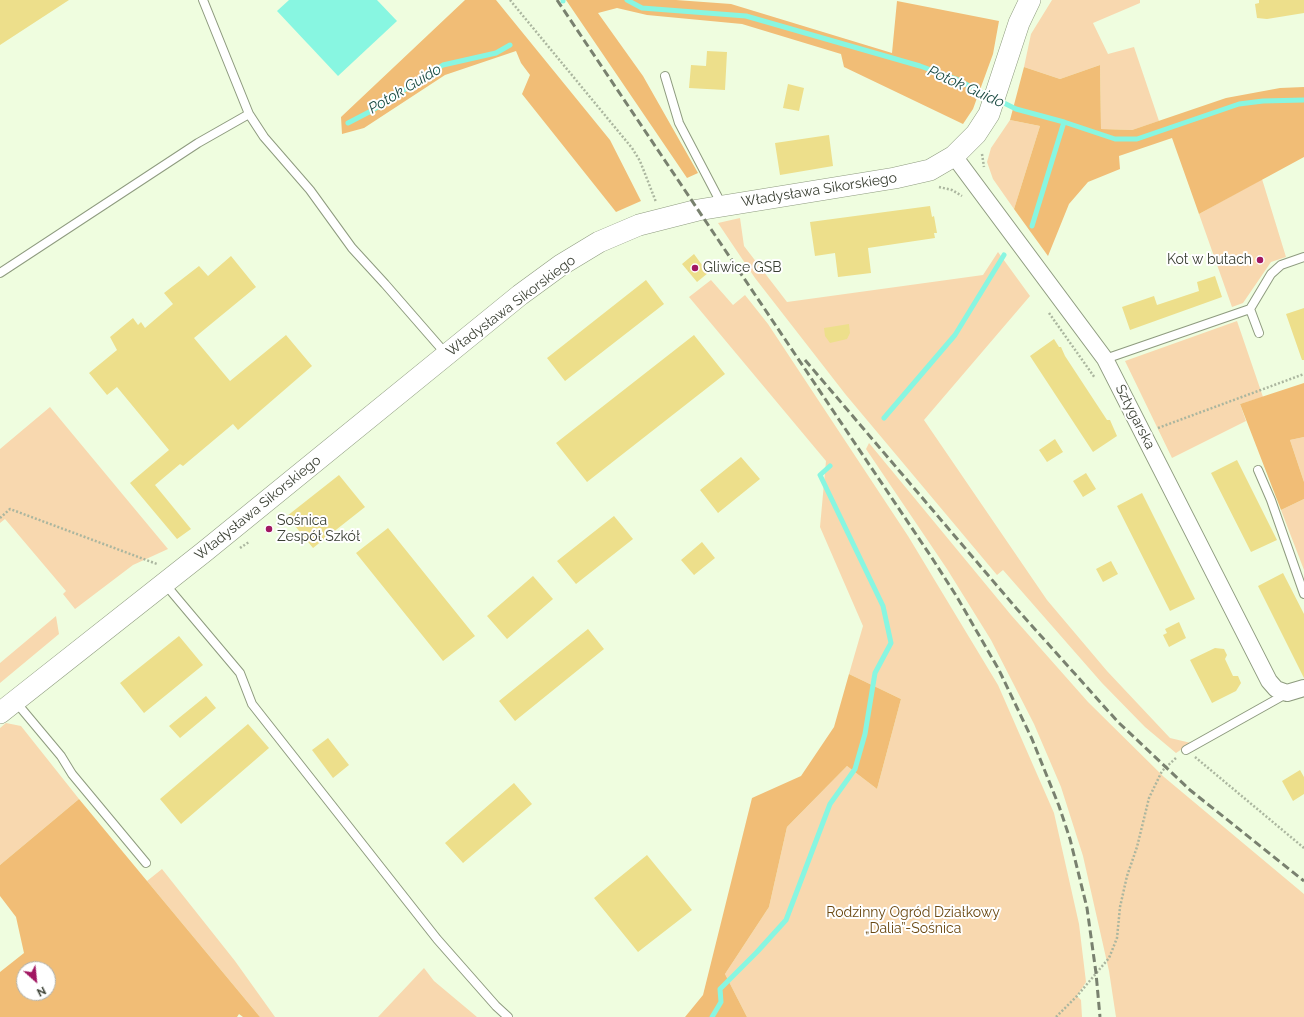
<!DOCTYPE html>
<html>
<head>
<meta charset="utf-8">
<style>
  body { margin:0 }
  #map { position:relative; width:1304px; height:1017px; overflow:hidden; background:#effddf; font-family:Raleway,sans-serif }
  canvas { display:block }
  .north { position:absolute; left:16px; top:961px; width:40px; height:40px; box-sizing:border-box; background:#fff; border:1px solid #b0b2ad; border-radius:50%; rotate:153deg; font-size:11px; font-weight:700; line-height:16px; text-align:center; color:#3a3f33 }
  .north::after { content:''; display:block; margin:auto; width:14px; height:18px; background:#a11762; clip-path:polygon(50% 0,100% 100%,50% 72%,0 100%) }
</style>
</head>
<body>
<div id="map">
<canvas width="1304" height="1017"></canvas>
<div class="north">N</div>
</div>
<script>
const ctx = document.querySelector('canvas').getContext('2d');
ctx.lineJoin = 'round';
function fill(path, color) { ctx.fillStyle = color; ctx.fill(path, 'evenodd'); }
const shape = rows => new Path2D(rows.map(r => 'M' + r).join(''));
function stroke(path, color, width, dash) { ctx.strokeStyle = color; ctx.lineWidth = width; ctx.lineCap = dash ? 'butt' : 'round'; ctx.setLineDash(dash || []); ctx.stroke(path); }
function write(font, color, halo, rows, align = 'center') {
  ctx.font = font + ' Raleway,sans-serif'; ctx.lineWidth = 4; ctx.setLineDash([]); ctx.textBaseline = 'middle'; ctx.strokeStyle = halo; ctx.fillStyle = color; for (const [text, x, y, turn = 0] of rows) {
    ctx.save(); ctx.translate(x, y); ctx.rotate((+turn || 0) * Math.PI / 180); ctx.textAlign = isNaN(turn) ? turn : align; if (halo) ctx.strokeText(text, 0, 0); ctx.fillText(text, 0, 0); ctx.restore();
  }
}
const green = shape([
  [1052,0,1140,0,1140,3,1093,23,1108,54,1134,47,1159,121,1132,130,1101,129,1100,65,1060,79,1024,67,1031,34],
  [1010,120,1040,126,1014,209,993,179,987,162,991,148],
  [1262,179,1286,257,1271,262,1243,303,1232,307,1199,214],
  [740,218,744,246,787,302,983,275,998,252,1030,296,924,420,1047,600,1107,671,1170,738,1191,743,1176,753,1145,727,1102,683,1003,570,997,575,846,395,755,278,718,223],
  [711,280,733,305,745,295,768,324,908,536,998,685,1054,813,1079,924,1086,982,1077,996,1081,1000,1082,1017,747,1017,725,974,769,907,787,827,847,766,877,789,901,699,849,674,863,626,820,527,826,461,689,297],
  [1237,321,1263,397,1240,404,1246,421,1172,458,1125,361],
  [50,407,168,549,133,565,75,609,63,594,66,591,5,519,0,523,0,449],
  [1304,437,1304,482,1290,440],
  [869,443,1011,615,1088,702,1164,777,1304,894,1304,1017,1116,1017,1109,971,1083,856,1061,787,1034,724,991,640,947,569,866,449],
  [1304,499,1304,570,1281,510],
  [56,616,59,634,0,683,0,663],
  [6,723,21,726,79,799,0,865,0,728],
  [162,869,235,961,275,1017,260,1017,147,881],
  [424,968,434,981,477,1017,378,1017]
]);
const forest = shape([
  [465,0,496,0,610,140,641,201,616,212,522,94,530,75,521,63,516,51,445,75,364,128,342,134,341,117],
  [566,0,676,0,731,4,892,53,897,1,999,21,993,54,973,109,963,124,844,67,841,54,742,24,647,15,617,8,598,13,643,76,698,173,687,178],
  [1100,65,1101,129,1132,130,1226,98,1280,88,1304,87,1304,157,1199,214,1172,138,1119,156,1120,169,1088,182,1069,204,1048,256,1014,209,1040,126,1010,120,1024,67,1060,79],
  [1304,383,1304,437,1290,440,1304,482,1304,499,1281,510,1240,404],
  [849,674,901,699,877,789,847,766,787,827,769,907,725,974,747,1017,685,1017,703,995,752,798,801,776,834,727],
  [79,799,147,881,260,1017,243,1017,239,1014,237,1017,0,1017,0,972,24,953,16,917,0,896,0,865],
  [24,969,48,969,48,993,24,993]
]);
const water = shape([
  [289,0,377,0,397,21,338,76,277,11]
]);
const stream = shape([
  [627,0,642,8,746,16,920,66,956,79,990,97],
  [563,1,563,0],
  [998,100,1016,109,1064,122,1115,139,1137,139,1239,104,1263,101,1304,100],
  [348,123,373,110,443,65,496,53,510,45],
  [1032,226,1064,122],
  [884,418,955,335,1004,255],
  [712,1017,721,1002,720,989,757,952,786,920,830,804,855,769,865,734,875,673,891,643,883,606,820,475,830,466]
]);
const building = shape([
  [0,0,69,0,0,45],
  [1259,0,1304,0,1304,13,1267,19,1257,18,1255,4,1259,3],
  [707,51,727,52,725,90,689,88,691,65,706,66],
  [788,84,804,88,799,111,783,108],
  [829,135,833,166,780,175,775,143],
  [930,206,932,217,934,216,937,233,934,233,935,238,868,248,871,273,838,277,835,253,815,256,810,222],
  [694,254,708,273,697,282,682,264],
  [231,256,256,287,194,338,230,381,286,335,312,366,238,430,233,424,183,466,180,464,155,485,191,529,177,539,130,483,169,450,117,387,107,395,89,373,117,350,110,337,133,318,138,325,141,322,145,328,173,304,164,293,199,266,208,276],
  [1215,276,1222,297,1130,330,1122,307,1154,296,1157,305,1199,291,1197,282],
  [646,280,664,304,565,381,547,358],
  [1304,308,1304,360,1302,360,1286,314],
  [849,324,850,333,847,339,830,343,825,336,824,328],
  [694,335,725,374,587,482,556,443],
  [1054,339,1059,347,1061,347,1065,356,1107,420,1110,420,1117,436,1093,452,1030,356],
  [1055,439,1063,452,1047,462,1039,450],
  [741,457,760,479,718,513,700,490],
  [1237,460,1277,540,1251,552,1211,473],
  [1086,473,1096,489,1083,497,1073,481],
  [339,475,365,507,313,548,287,516],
  [1142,493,1195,599,1170,611,1117,506],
  [614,516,633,539,576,584,557,561],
  [388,528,475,636,443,661,356,553],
  [702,542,715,558,694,575,681,560],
  [1111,561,1118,574,1103,582,1096,569],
  [1283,573,1304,614,1304,678,1258,586],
  [533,576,553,599,507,639,487,616],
  [1179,622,1186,638,1169,647,1163,635,1167,633,1165,629],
  [588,629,604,649,515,721,499,701],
  [179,636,203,665,144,713,120,683],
  [1215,648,1224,649,1227,655,1225,659,1233,676,1238,676,1241,683,1236,691,1212,703,1190,660],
  [206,696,216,708,180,738,169,726],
  [248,724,269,748,181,824,160,799],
  [328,738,349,765,333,778,312,750],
  [1300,770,1304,777,1304,794,1293,801,1282,781],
  [514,783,532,804,463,863,445,843],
  [647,855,692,910,638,952,594,898]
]);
const path = shape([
  [510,0,632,148,640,161,656,202],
  [982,154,984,167],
  [939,187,952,190,962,196],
  [1049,313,1095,378],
  [1158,428,1304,374],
  [0,518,10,509,157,564],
  [240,548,249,542],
  [1195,757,1304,848],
  [1056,1017,1077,996,1109,958,1117,938,1120,907,1127,876,1137,847,1149,798,1162,771,1177,757]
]);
const service = shape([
  [203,0,249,114,264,137,310,190,352,248,385,284,446,354],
  [665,76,679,123,722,205],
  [0,273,198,143,249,114],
  [1250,309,1259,333],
  [1105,359,1250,309,1271,274,1281,265,1304,257],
  [1258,470,1271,500,1304,594],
  [165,584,240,673,252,704,437,939,496,1006,508,1017],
  [15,701,61,756,72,774,146,863],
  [1186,750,1286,694]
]);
const minor = shape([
  [954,156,1105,359,1269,681,1276,689,1287,693,1304,688]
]);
const tertiary = shape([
  [0,713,204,552,520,295,561,265,599,242,639,225,698,210,895,178,930,170,954,156,976,134,989,114,1019,23,1030,0]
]);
const rail = shape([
  [557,0,932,558,957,597,999,670,1032,739,1059,806,1070,839,1087,908,1096,973,1100,1017],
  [805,360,1016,608,1118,722,1190,790,1304,881]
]);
const markers = [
  [1260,260,4,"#a11762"],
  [695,268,4,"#a11762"],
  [269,529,4,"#a11762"]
];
const streetNames = [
  ["Władysława Sikorskiego",819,190,-9],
  ["Władysława Sikorskiego",511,306,-37],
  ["Sztygarska",1135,417,63],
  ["Władysława Sikorskiego",258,508,-39]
];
const poiNames = [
  ["Kot w butach",1252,260,"right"],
  ["Gliwice GSB",703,268],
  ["Sośnica",277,521],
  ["Zespół Szkół",277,537]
];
const parkNames = [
  ["Rodzinny Ogród Działkowy",913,913],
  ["„Dalia”-Sośnica",913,929]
];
const waterNames = [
  ["Potok Guido",966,87,24],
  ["Potok Guido",405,89,-31]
];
fill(green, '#f8d8af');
fill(forest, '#f1bd76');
fill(water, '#88f6e1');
stroke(stream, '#88f6e1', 5);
fill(building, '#eddf8b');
stroke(service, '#8e9b7f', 10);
stroke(minor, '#8e9b7f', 18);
stroke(tertiary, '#8e9b7f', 22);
stroke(path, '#abb69f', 2.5, [2, 2]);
stroke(service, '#fff', 8);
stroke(minor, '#fff', 16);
stroke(tertiary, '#fff', 21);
stroke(rail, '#79816f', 3, [8, 4]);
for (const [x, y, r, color] of markers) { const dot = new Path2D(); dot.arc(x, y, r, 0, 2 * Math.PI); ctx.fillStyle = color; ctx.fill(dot); stroke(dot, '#fff', 1.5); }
write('14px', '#3a3f33', '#fff', streetNames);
write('14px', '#3a3f33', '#fff', poiNames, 'left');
write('14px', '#6a4811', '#fff', parkNames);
write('italic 15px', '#1c4c44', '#fff', waterNames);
</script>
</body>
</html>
